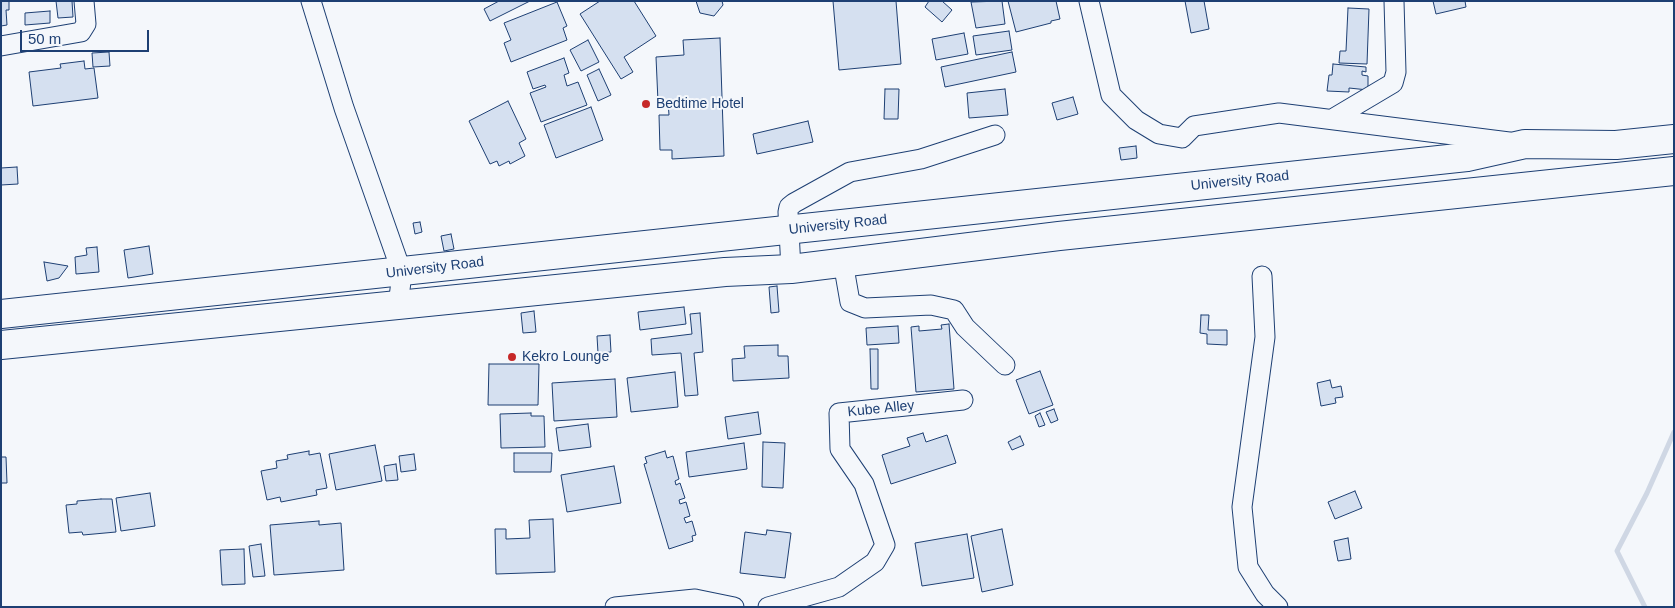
<!DOCTYPE html>
<html>
<head>
<meta charset="utf-8">
<style>
  body { margin:0 }
  #map { position:relative; width:1675px; height:608px; overflow:hidden; background:#f4f7fb; font-family:Helvetica,sans-serif }
  canvas { display:block }
  .frame { position:absolute; inset:0; border:2px solid #1d3f73; pointer-events:none }
  .scale { position:absolute; left:20px; top:30px; width:129px; height:22px; box-sizing:border-box; border:2px solid #1d3f73; border-top:0; padding-left:6px; font-size:15px; line-height:18px; white-space:nowrap; color:#1d3f73; -webkit-text-stroke:4px #f4f7fb; paint-order:stroke }
</style>
</head>
<body>
<div id="map">
<canvas width="1675" height="608"></canvas>
<div class="frame"></div>
<div class="scale">50 m</div>
</div>
<script>
const ctx = document.querySelector('canvas').getContext('2d');
ctx.lineJoin = 'round';
const shape = rows => new Path2D(rows.map(r => 'M' + r).join(''));
function stroke(path, color, width, dash) { ctx.strokeStyle = color; ctx.lineWidth = width; ctx.lineCap = dash ? 'butt' : 'round'; ctx.setLineDash(dash || []); ctx.stroke(path); }
function fill(path, color) { ctx.fillStyle = color; ctx.fill(path, 'evenodd'); }
function write(font, color, halo, rows, align = 'center') {
  ctx.font = font + ' Helvetica,sans-serif'; ctx.lineWidth = 4; ctx.setLineDash([]); ctx.textBaseline = 'middle'; ctx.strokeStyle = halo; ctx.fillStyle = color; for (const [text, x, y, turn = 0] of rows) {
    ctx.save(); ctx.translate(x, y); ctx.rotate((+turn || 0) * Math.PI / 180); ctx.textAlign = isNaN(turn) ? turn : align; if (halo) ctx.strokeText(text, 0, 0); ctx.fillText(text, 0, 0); ctx.restore();
  }
}
const stream = shape([
  [1645,607,1617,551,1647,493,1674,432]
]);
const building = shape([
  [1,1,9,1,9,10,6,10,7,25,1,26,1,1],
  [56,1,72,1,73,17,58,18,56,1],
  [499,1,530,1,490,21,484,9,499,1],
  [600,1,634,1,656,36,624,57,633,72,621,79,580,14,600,1],
  [696,1,722,1,723,5,714,16,700,13,696,1],
  [833,1,896,1,901,64,839,70,833,1],
  [929,1,942,1,952,10,942,22,925,7,929,1],
  [1002,1,1005,24,976,28,971,2,1002,1],
  [1008,1,1056,1,1060,19,1051,21,1051,23,1016,32,1008,1],
  [1185,1,1204,1,1209,29,1191,33,1185,1],
  [1433,1,1465,1,1466,7,1436,14,1433,1],
  [557,2,567,26,563,28,567,40,511,62,504,43,511,40,504,23,557,2],
  [1348,8,1369,9,1367,64,1339,63,1340,51,1346,51,1348,8],
  [50,11,50,23,25,25,25,13,50,11],
  [1009,31,1012,50,976,55,973,36,1009,31],
  [964,33,968,54,936,60,932,39,964,33],
  [720,38,724,156,672,159,672,150,660,150,659,115,669,115,668,102,658,102,656,57,684,55,683,40,720,38],
  [588,40,599,62,581,71,570,50,588,40],
  [109,52,110,66,93,67,92,53,109,52],
  [1012,52,1016,72,945,87,941,67,1012,52],
  [564,58,569,73,564,75,567,86,578,82,587,105,541,122,530,93,546,87,545,85,533,89,527,72,564,58],
  [84,61,85,69,94,68,98,98,33,106,29,72,61,68,60,64,84,61],
  [1333,64,1366,67,1366,72,1362,71,1362,75,1368,76,1368,90,1349,88,1349,92,1327,91,1329,75,1332,75,1333,64],
  [599,69,611,95,598,101,587,75,599,69],
  [885,89,899,89,898,119,884,119,885,89],
  [1005,89,1008,115,969,118,967,93,1005,89],
  [1073,97,1078,114,1057,120,1052,103,1073,97],
  [508,101,526,139,519,143,525,156,510,164,509,161,499,166,497,161,490,164,469,121,508,101],
  [591,107,603,140,556,158,544,125,591,107],
  [808,121,813,142,757,154,753,134,808,121],
  [1136,146,1137,158,1121,160,1119,148,1136,146],
  [17,167,18,184,1,185,1,168,17,167],
  [420,222,422,232,415,234,413,223,420,222],
  [451,234,454,249,444,251,441,236,451,234],
  [149,246,153,274,128,278,124,250,149,246],
  [97,247,99,272,76,274,75,257,87,255,86,248,97,247],
  [44,262,68,266,59,278,47,281,44,262],
  [777,286,779,312,771,313,769,287,777,286],
  [684,307,686,324,640,330,638,312,684,307],
  [534,311,536,332,523,333,521,313,534,311],
  [700,313,703,352,694,353,698,395,685,396,681,353,652,355,651,339,692,334,690,314,700,313],
  [1201,315,1209,315,1208,330,1227,330,1227,345,1207,344,1207,334,1200,333,1201,315],
  [949,324,954,389,916,392,911,327,919,326,919,331,942,329,941,325,949,324],
  [898,326,899,343,867,345,866,328,898,326],
  [610,335,611,352,598,353,597,336,610,335],
  [778,345,778,356,788,356,789,378,733,381,732,359,745,358,744,346,778,345],
  [870,349,878,349,878,389,871,389,870,349],
  [489,364,539,364,538,405,488,405,489,364],
  [1040,371,1053,405,1029,414,1016,380,1040,371],
  [675,372,678,407,631,412,627,378,675,372],
  [615,379,617,417,554,421,552,383,615,379],
  [1330,380,1332,388,1341,386,1343,397,1335,398,1336,403,1321,406,1317,383,1330,380],
  [1054,409,1058,420,1051,423,1046,412,1054,409],
  [758,412,761,434,728,439,725,417,758,412],
  [531,413,531,416,544,416,545,447,501,448,500,414,531,413],
  [1040,413,1045,425,1039,427,1035,416,1040,413],
  [588,424,591,447,559,451,556,428,588,424],
  [923,433,926,442,947,435,956,463,891,484,882,455,910,446,907,438,923,433],
  [1020,436,1024,445,1012,450,1008,442,1020,436],
  [763,442,785,443,783,488,762,487,763,442],
  [744,443,747,469,689,477,686,452,744,443],
  [375,445,382,481,336,490,329,454,375,445],
  [309,451,309,455,320,453,327,488,316,490,317,495,281,502,280,497,267,500,261,471,277,468,276,461,288,459,287,455,309,451],
  [665,451,667,458,673,456,679,479,675,481,676,485,680,483,685,498,679,500,680,504,686,502,690,516,684,518,686,523,692,521,696,535,692,536,693,541,669,549,644,464,647,463,645,457,665,451],
  [514,453,552,453,551,472,514,472,514,453],
  [414,454,416,470,401,472,399,456,414,454],
  [1,457,6,457,7,483,1,483,1,457],
  [396,464,398,480,386,481,384,466,396,464],
  [614,466,621,503,567,512,561,475,614,466],
  [1355,491,1362,508,1335,519,1328,502,1355,491],
  [150,493,155,526,121,531,116,498,150,493],
  [101,499,112,499,116,532,83,535,82,532,69,533,66,505,77,504,77,501,101,499],
  [553,519,555,572,496,574,495,529,506,529,506,539,530,538,529,520,553,519],
  [319,521,319,525,341,523,344,570,274,575,270,525,319,521],
  [1002,529,1013,585,982,592,971,536,1002,529],
  [767,530,791,533,785,578,740,573,745,532,766,535,767,530],
  [967,534,974,578,922,586,915,543,967,534],
  [1348,538,1351,559,1338,561,1334,541,1348,538],
  [261,544,265,576,253,577,249,546,261,544],
  [244,549,245,584,222,585,220,550,244,549]
]);
const minor = shape([
  [311,1,344,108,402,273,398,306],
  [1089,1,1111,95,1136,120,1159,134,1182,138,1194,126,1279,113,1509,142],
  [1,46,81,32,86,24,84,1],
  [1334,118,1393,83,1396,72,1394,1],
  [843,262,850,302,865,308,931,305,954,310,965,327,1005,365],
  [791,269,788,212,789,207,794,203,850,172,921,159,995,135],
  [1262,276,1265,337,1242,507,1248,567,1265,594,1278,607],
  [695,599,734,607],
  [615,607,695,599,701,607],
  [768,607,839,587,875,562,885,545,864,484,840,449,839,413,963,400]
]);
const highway = shape([
  [1,314,1467,157,1525,144,1616,145,1674,139],
  [1,345,725,272,791,269,1059,236,1674,171]
]);
const markers = [
  [646,104,5,"#c62828"],
  [512,357,5,"#c62828"]
];
const poiNames = [
  ["Bedtime Hotel",656,104],
  ["Kekro Lounge",522,357]
];
const streetNames = [
  ["University Road",1240,181,-6],
  ["University Road",838,225,-6],
  ["University Road",435,268,-7],
  ["Kube Alley",881,409,-6]
];
stroke(stream, '#cfd7e4', 5);
fill(building, '#d5e0f0');
stroke(building, '#1d3f73', 1);
stroke(minor, '#1d3f73', 21);
stroke(highway, '#1d3f73', 30);
stroke(minor, '#f4f7fb', 19);
stroke(highway, '#f4f7fb', 28);
for (const [x, y, r, color] of markers) { const dot = new Path2D(); dot.arc(x, y, r, 0, 2 * Math.PI); ctx.fillStyle = color; ctx.fill(dot); stroke(dot, '#f4f7fb', 2); }
write('14px', '#1d3f73', '#f4f7fb', poiNames, 'left');
write('14px', '#1d3f73', '#f4f7fb', streetNames);
</script>
</body>
</html>
